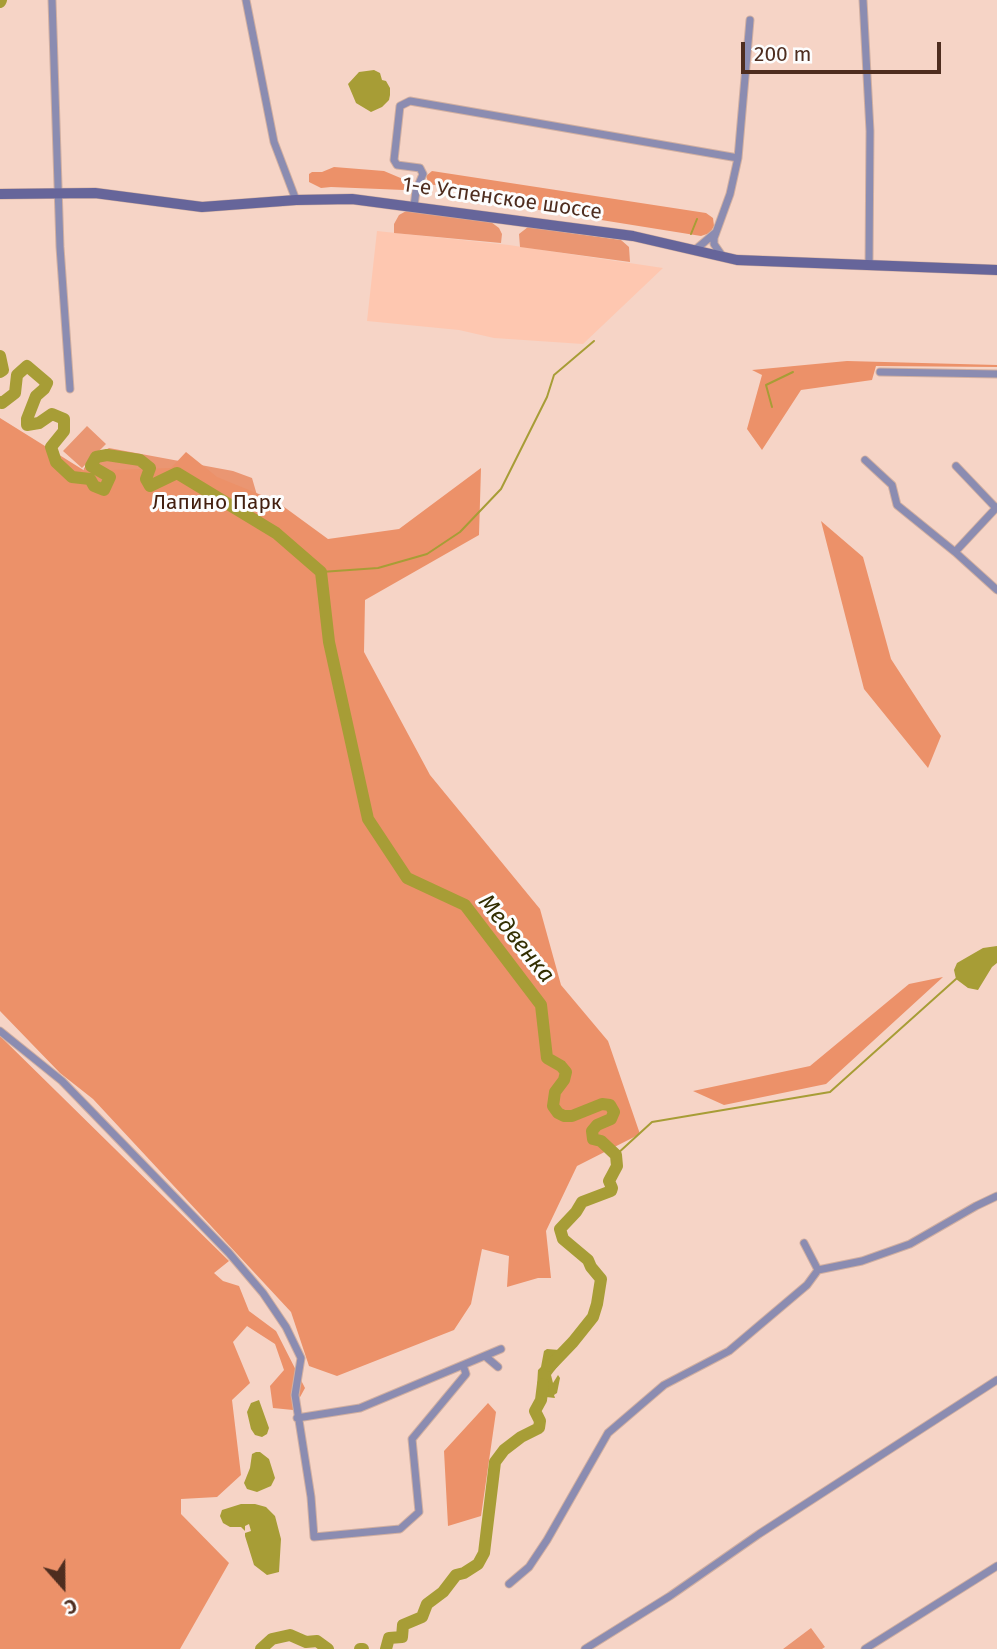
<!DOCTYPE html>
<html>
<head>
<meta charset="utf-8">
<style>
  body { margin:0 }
  #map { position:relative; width:997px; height:1649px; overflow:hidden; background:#f6d4c6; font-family:"Fira Sans",sans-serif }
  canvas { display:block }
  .north { position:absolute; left:28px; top:1551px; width:70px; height:70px; -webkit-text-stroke:5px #fdfdfd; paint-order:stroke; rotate:159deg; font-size:19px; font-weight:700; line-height:28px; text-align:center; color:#4e2d1f }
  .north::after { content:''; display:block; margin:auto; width:24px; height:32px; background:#4e2d1f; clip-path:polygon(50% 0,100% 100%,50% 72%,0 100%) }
  .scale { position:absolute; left:741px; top:42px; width:200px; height:32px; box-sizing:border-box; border:4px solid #4e2d1f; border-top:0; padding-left:9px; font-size:21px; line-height:24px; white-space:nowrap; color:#4e2d1f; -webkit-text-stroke:5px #fdfdfd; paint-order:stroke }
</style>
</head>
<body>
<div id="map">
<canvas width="997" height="1649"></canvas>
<div class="north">С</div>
<div class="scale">200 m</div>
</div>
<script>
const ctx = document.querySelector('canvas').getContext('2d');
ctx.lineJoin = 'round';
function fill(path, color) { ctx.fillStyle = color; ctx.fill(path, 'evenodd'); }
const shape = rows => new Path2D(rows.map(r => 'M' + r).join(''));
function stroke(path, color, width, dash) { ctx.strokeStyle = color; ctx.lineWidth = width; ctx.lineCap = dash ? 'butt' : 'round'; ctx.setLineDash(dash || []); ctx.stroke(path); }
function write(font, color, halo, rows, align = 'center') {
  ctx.font = font + ' "Fira Sans",sans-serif'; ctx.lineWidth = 6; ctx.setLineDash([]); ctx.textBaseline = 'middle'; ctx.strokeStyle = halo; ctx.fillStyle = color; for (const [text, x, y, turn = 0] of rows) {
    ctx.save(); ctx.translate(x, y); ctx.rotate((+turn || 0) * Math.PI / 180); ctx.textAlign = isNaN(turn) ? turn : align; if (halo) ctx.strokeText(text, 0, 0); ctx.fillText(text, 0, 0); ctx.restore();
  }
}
const built = shape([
  [377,231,509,245,663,268,583,344,494,338,459,330,367,321]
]);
const green = shape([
  [408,210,491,222,499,228,502,234,501,243,394,233,394,224,399,215],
  [528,227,621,240,629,247,630,262,520,247,519,234],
  [87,426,106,444,82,468,63,451],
  [109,448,233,471,252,478,259,502,80,492,84,468,98,454],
  [811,1628,825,1647,822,1649,783,1649]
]);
const forest = shape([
  [334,167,384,171,410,182,411,186,404,190,331,187,321,188,309,182,309,174,312,172,322,172],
  [432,171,706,213,713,218,714,226,710,233,701,236,514,206,487,193,478,192,466,197,452,188,429,184,426,176],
  [847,361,997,365,997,367,876,366,872,380,801,390,762,450,747,429,762,375,752,370],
  [0,418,85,471,171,468,186,452,217,477,276,501,328,539,399,529,481,468,479,535,365,600,364,652,430,775,540,909,561,985,608,1041,640,1134,577,1166,546,1231,551,1278,538,1278,507,1287,509,1256,482,1249,471,1304,454,1330,337,1376,309,1366,291,1312,93,1099,60,1073,0,1011],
  [821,521,863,557,891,659,941,736,928,768,864,689],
  [943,977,826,1084,724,1105,693,1091,810,1066,909,984],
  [0,1036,229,1261,214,1273,223,1281,239,1286,249,1311,276,1331,305,1388,293,1410,273,1408,270,1386,284,1370,275,1344,247,1326,233,1342,250,1383,232,1400,241,1475,217,1497,181,1499,181,1514,229,1563,180,1649,0,1649],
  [488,1403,496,1412,481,1516,448,1526,444,1451]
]);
const water = shape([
  [374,70,380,73,382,80,386,81,390,88,390,95,389,100,382,107,371,112,356,103,348,84,359,72],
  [997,946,997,963,992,967,978,990,968,988,956,979,954,970,957,963,983,948],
  [547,1349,559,1350,563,1359,551,1375,553,1383,558,1375,560,1378,557,1393,554,1395,555,1398,546,1397,541,1400,541,1393,537,1386,538,1370,541,1367,544,1351],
  [259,1400,269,1428,267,1434,262,1437,255,1435,251,1429,247,1412,251,1403],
  [256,1452,260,1452,269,1459,275,1478,271,1486,257,1492,247,1489,244,1483,250,1468,252,1454],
  [241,1504,255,1504,266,1507,275,1516,281,1539,279,1572,267,1575,254,1565,245,1536,245,1533,251,1531,249,1524,245,1526,245,1531,241,1527,230,1527,223,1523,220,1516,222,1510]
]);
const stream = shape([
  [691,234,697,219],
  [772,407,766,385,793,372],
  [321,572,378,568,427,554,460,532,501,489,547,397,554,375,594,341],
  [616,1155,652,1122,830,1092,956,979]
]);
const river = shape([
  [0,2,1,0],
  [0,356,3,370,0,372],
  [0,402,2,403,15,393,17,375,27,366,47,383,44,389,36,396,27,419,27,425,39,423,52,414,64,419,64,431,51,447,56,462,72,477,90,479,94,486,104,490,110,477,91,466,96,457,107,455,140,460,150,468,146,479,150,486,177,473,276,533,321,572,329,642,368,819,407,878,465,905,541,1005,547,1058,561,1066,566,1072,564,1080,555,1092,553,1106,558,1113,564,1116,572,1116,602,1104,610,1105,614,1112,611,1119,597,1125,592,1131,593,1139,601,1141,616,1155,617,1166,609,1181,612,1188,611,1191,582,1202,576,1212,560,1229,563,1239,588,1260,591,1267,601,1279,597,1304,593,1317,573,1342,550,1366],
  [261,1649,272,1639,290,1635,306,1642,317,1641,328,1649],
  [360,1649,363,1649],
  [386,1649,389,1638,402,1637,403,1625,422,1617,427,1604,443,1592,456,1575,464,1573,478,1564,484,1553,495,1462,504,1450,521,1437,539,1428,540,1421,535,1411,541,1400,543,1384]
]);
const street = shape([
  [52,0,60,247,70,389],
  [246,0,274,142,296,200],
  [863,0,870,131,869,265],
  [414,206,416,191,423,174,420,168,397,165,394,160,400,106,410,101,738,158],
  [695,250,715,233],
  [723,257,714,244,714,238,730,194,738,158,750,20],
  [880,372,997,374],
  [865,460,892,485,897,505,955,552,997,590],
  [956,466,996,508],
  [955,552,997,507],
  [0,1031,62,1081,229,1253,263,1293,286,1327,301,1358,295,1395,311,1497,314,1537,400,1529,419,1512,412,1439,466,1374,463,1365],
  [804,1243,818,1270,862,1261,910,1244,976,1206,997,1196],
  [485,1356,498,1367],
  [297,1418,360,1408,501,1349],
  [509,1584,529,1567,547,1540,608,1433,664,1385,729,1351,807,1285,818,1270],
  [585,1649,670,1596,759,1534,997,1380],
  [865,1649,997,1566]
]);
const secondary = shape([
  [0,194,95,193,202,207,296,200,352,199,633,236,737,260,997,270]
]);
const streetNames = [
  ["1-е Успенское шоссе",502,199,8]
];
const parkNames = [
  ["Лапино Парк",217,503]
];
const waterNames = [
  ["Медвенка",516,939,51]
];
fill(built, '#fec7b0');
fill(green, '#ea9672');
fill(forest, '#ec9169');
fill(water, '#a79d36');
stroke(stream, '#a79d36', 2);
stroke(river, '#a79d36', 12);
stroke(street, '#d1afa1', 9);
stroke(secondary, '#d1afa1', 11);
stroke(street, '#8b8cb1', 7);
stroke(secondary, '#66659a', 10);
write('21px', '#4e2d1f', '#fdfdfd', streetNames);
write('21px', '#442010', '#fdfdfd', parkNames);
write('italic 23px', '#322e01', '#fdfdfd', waterNames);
</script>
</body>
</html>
